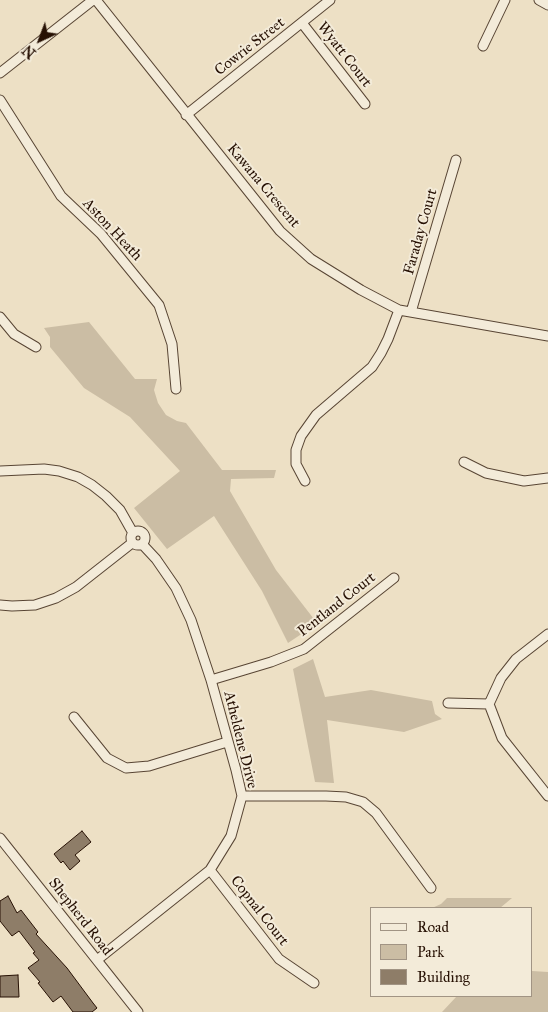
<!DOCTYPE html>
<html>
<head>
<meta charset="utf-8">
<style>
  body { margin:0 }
  #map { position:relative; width:548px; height:1012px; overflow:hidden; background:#ede0c5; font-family:"IM FELL Great Primer",serif }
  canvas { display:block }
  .legend { position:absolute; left:370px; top:907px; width:162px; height:90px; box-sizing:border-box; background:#f3ebd9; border:1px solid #a19484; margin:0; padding:6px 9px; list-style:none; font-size:15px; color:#271104 }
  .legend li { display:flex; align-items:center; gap:10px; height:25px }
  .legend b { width:25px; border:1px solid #a19484 }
  .north { position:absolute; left:15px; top:15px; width:50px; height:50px; -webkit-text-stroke:4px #f3ebd9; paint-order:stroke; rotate:223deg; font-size:14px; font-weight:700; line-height:20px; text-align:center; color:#271104 }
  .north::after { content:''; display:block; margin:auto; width:18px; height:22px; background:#271104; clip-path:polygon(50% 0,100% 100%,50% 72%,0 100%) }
</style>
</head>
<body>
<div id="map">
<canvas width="548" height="1012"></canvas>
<ul class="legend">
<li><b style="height:6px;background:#f3ebd9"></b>Road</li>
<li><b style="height:14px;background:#cbbda4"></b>Park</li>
<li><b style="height:14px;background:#8e7d68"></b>Building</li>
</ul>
<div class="north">N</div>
</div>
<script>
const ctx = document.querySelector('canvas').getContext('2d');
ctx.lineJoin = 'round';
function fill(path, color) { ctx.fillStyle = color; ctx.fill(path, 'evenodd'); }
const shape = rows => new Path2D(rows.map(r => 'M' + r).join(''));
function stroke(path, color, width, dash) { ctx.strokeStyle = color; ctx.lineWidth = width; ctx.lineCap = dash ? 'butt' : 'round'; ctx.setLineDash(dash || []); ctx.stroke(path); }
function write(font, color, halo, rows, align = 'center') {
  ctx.font = font + ' "IM FELL Great Primer",serif'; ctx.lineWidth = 4; ctx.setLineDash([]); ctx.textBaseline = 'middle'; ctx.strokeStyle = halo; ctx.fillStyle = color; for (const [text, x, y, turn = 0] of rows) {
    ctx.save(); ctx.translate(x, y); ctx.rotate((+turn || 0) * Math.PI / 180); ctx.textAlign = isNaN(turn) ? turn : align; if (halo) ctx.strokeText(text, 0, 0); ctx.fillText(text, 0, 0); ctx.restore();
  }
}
const green = shape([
  [89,322,135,379,157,379,154,390,158,403,166,415,177,421,186,423,222,470,276,470,274,478,231,479,230,491,276,570,317,623,300,635,288,643,262,591,214,516,167,549,134,508,180,471,130,417,84,388,50,347,50,337,44,328],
  [313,659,325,697,371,690,432,701,435,714,442,719,404,732,327,720,334,783,315,782,293,669],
  [447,898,512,898,500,908,432,908,441,904],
  [532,971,548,972,548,1012,442,1012,457,996,532,996]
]);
const building = shape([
  [82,831,91,842,75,855,80,861,70,870,63,861,61,863,54,854,82,831],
  [8,896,17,913,21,910,38,932,36,934,67,968,93,1003,97,1008,92,1012,73,1012,61,996,53,1002,38,983,40,982,28,968,39,960,33,953,35,952,19,931,12,936,0,921,0,901,8,896],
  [18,975,19,997,0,997,0,976,18,975]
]);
const minor = shape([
  [96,0,280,231,311,259,361,290,399,310,548,336],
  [539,0,548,5],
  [302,23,365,104],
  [483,46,505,0],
  [0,73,93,0],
  [0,100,61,196,101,234,159,305,172,344,176,389],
  [186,115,330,0],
  [411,312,456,160],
  [0,317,14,334,36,347],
  [464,462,486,473,524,481,548,478],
  [0,471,44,469,59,471,78,477,92,485,106,496,120,510,133,533],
  [305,481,296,464,296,450,301,436,316,415,372,367,381,353,388,339,399,310],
  '131 538a7 7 0 1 1 14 0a7 7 0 1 1-14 0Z',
  [0,605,12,606,35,605,56,598,76,587,132,543],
  [548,634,516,659,501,678,489,704,502,738,548,796],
  [211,680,271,662,304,649,394,578],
  [448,703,489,704],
  [74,717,107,758,126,768,149,766,227,742],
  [242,796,326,796,346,797,363,802,376,813,431,888],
  [0,838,138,1012],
  [210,870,279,959,314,983],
  [97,960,210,870,231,836,242,796,236,770,211,680,191,620,176,588,156,559,142,544]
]);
const streetNames = [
  ["Cowrie Street",250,47,-38],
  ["Wyatt Court",344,55,52],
  ["Kawana Crescent",263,186,50],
  ["Aston Heath",112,230,47],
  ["Faraday Court",421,232,-74],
  ["Pentland Court",337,605,-38],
  ["Atheldene Drive",240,740,76],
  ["Copnal Court",259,911,52],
  ["Shepherd Road",80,917,52]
];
fill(green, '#cbbda4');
fill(building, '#8e7d68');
stroke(building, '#271104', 1);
stroke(minor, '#584534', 11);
stroke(minor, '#f3ebd9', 9);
write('15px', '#271104', '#f3ebd9', streetNames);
</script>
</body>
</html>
